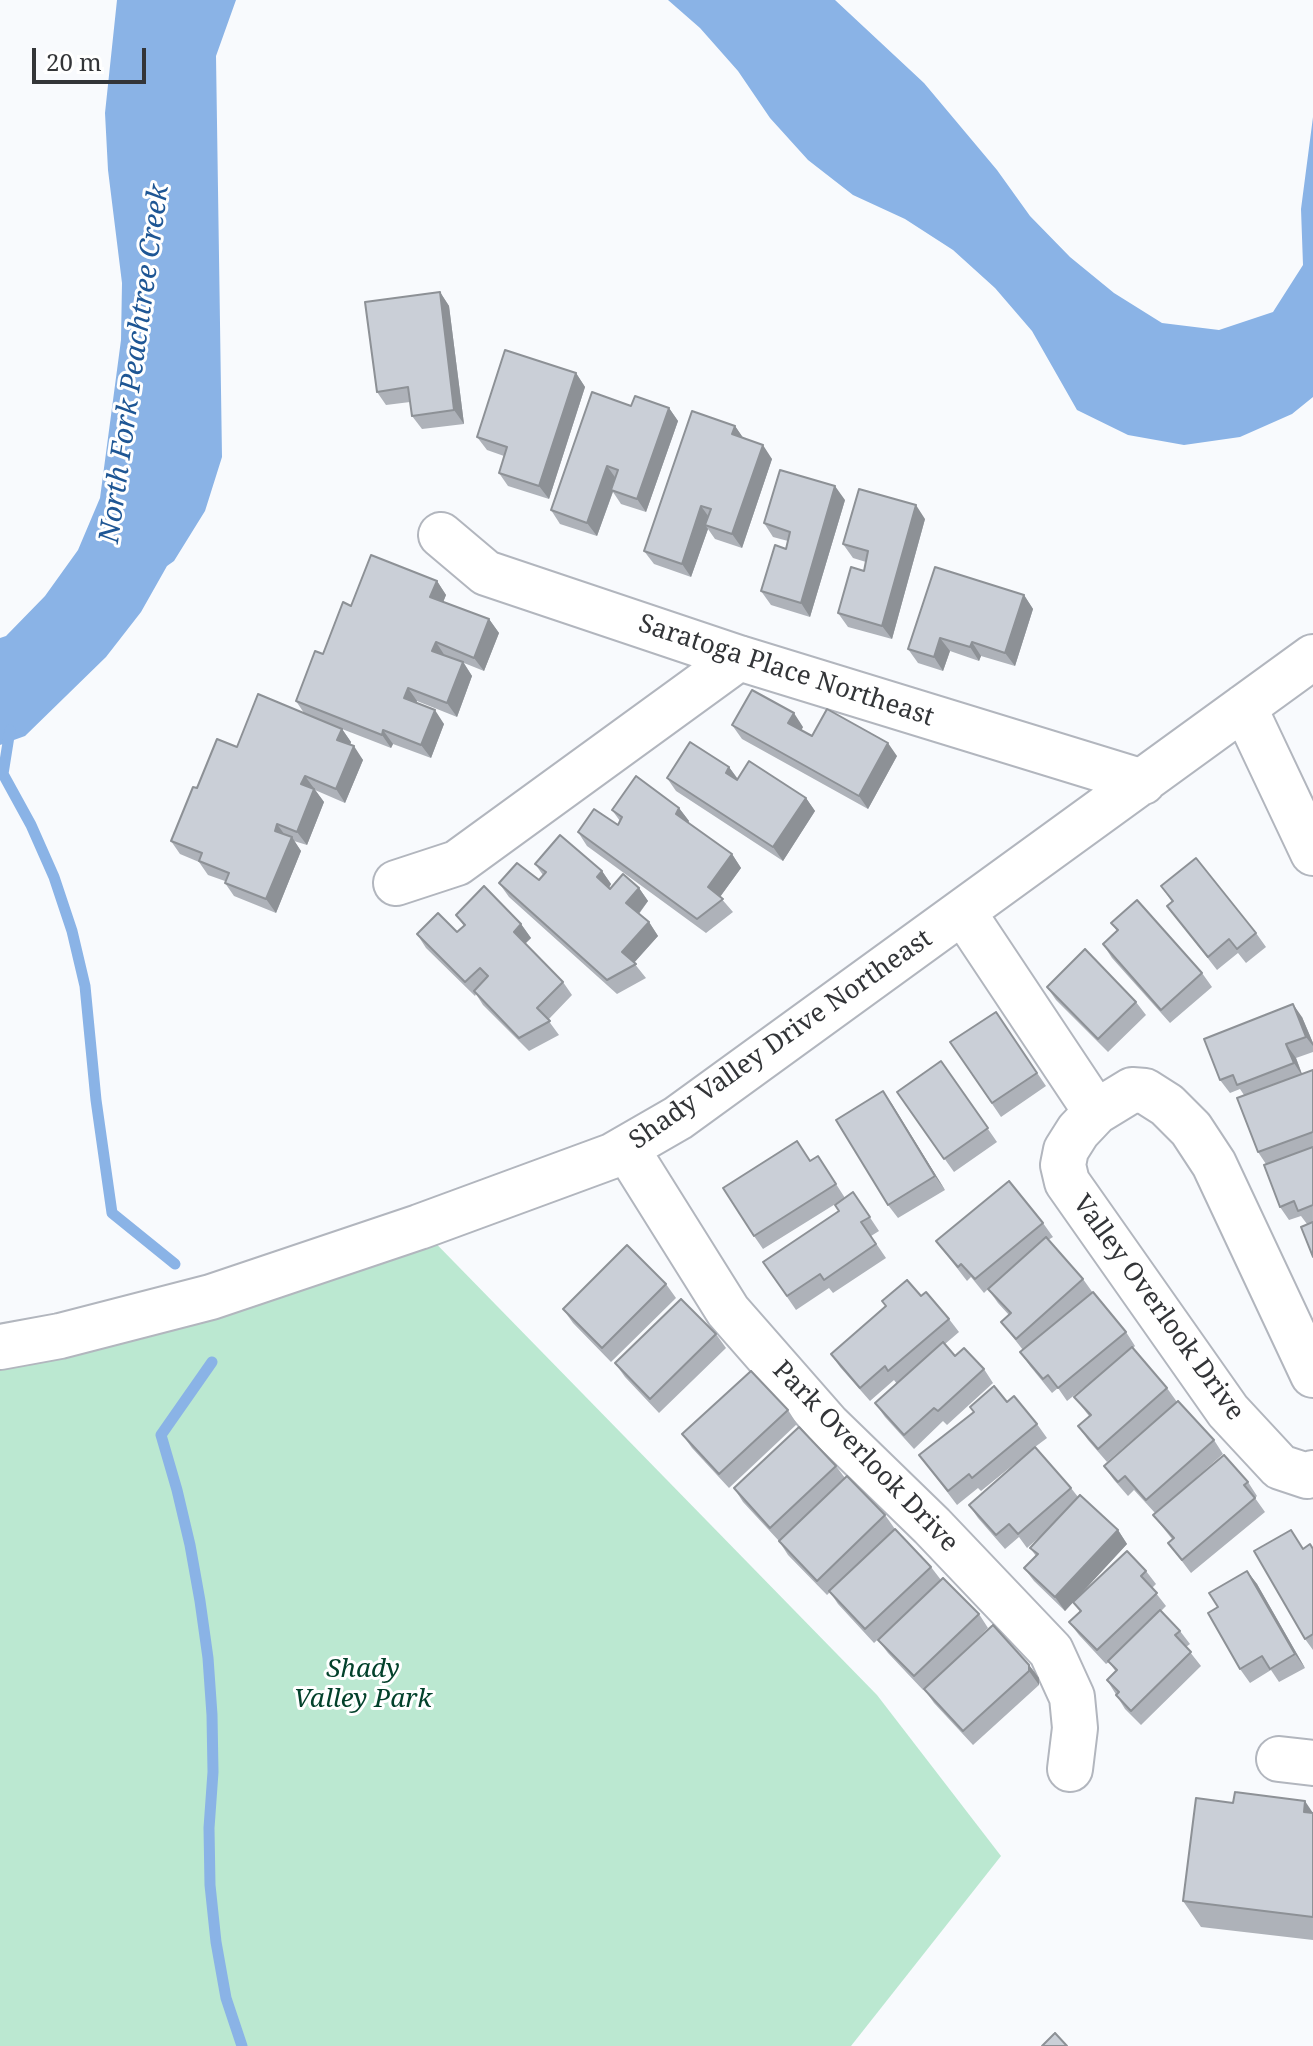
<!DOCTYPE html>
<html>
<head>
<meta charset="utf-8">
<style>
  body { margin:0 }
  #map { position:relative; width:1313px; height:2046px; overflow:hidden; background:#f8fafd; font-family:"Noto Serif",serif }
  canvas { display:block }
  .scale { position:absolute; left:32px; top:48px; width:114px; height:36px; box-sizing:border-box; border:4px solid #333538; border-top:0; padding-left:10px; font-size:24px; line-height:28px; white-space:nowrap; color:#333538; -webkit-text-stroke:6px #fff; paint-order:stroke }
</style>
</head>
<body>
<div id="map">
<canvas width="1313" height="2046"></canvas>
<div class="scale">20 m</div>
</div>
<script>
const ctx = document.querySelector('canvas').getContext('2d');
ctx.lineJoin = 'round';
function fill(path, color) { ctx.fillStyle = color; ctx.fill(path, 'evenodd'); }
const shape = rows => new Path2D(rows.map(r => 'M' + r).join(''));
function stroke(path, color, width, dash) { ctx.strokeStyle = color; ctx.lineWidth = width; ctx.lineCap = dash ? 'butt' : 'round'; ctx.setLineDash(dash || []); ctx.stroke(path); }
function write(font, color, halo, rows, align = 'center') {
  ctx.font = font + ' "Noto Serif",serif'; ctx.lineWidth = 6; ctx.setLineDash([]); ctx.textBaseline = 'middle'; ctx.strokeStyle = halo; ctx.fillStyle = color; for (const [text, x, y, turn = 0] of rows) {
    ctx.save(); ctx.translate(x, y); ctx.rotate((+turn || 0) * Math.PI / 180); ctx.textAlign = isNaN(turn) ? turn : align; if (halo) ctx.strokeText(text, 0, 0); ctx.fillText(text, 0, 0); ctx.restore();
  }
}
const green = shape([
  [413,1220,877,1695,1001,1856,851,2046,0,2046,0,1331,215,1272]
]);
const water = shape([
  [117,0,236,0,216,56,222,457,205,511,174,561,167,566,141,612,106,657,25,736,0,745,0,638,6,636,45,596,78,550,100,498,121,340,122,283,108,170,105,113],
  [668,0,835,0,924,83,997,170,1030,216,1070,257,1114,293,1162,323,1219,330,1273,312,1303,265,1301,209,1313,117,1313,397,1292,414,1240,437,1184,445,1128,435,1077,410,1032,331,995,288,953,250,905,219,853,195,808,160,770,118,738,71,700,28]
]);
const stream = shape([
  [10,730,3,774,31,825,54,877,72,931,85,986,96,1100,112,1213,175,1264],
  [212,1362,161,1435,177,1490,190,1545,200,1601,208,1658,212,1715,213,1772,209,1828,210,1885,216,1942,226,1998,242,2046]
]);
const minor = shape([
  [441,535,486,573,739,658,1143,782],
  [1244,707,1313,853],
  [396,883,457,863,739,658],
  [963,912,1096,1112],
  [626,1148,728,1311,828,1425,932,1526,1051,1651,1072,1697,1075,1728,1070,1769],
  [0,1347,60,1336,211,1297,419,1227,612,1156,678,1118,1313,657],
  [1313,1375,1214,1164,1191,1129,1167,1105,1145,1091,1132,1090,1096,1112,1078,1131,1066,1150,1063,1165,1067,1182,1228,1411,1280,1467,1307,1476,1313,1473],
  [1279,1759,1313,1763]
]);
const wall = shape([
  [440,292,449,306,464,424,422,429,412,416,410,402,386,405,377,392],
  [576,373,585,387,549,499,508,486,499,473,504,456,487,450,477,437],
  [631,406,669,408,678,421,646,512,621,504,613,492,597,536,560,524,551,510],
  [735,426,743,438,772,459,742,548,715,539,708,529,691,577,654,564,644,551],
  [845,500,810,617,771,605,761,591,786,549,788,541,773,537,764,523],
  [925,519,892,639,848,627,838,613,864,571,866,562,853,558,843,544],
  [437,581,446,595,443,602,489,619,499,633,484,671,464,663,472,676,457,717,417,701,416,703,444,724,431,758,393,744,391,748,342,729,351,742,350,745,363,760,345,803,315,790,324,802,307,845,294,841,301,851,276,913,234,896,225,883,225,881,208,875,199,862,180,854,171,841,197,788,237,747,304,713,296,701,323,654],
  [1024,595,1033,609,1015,666,981,656,979,661,950,651,943,671,918,663,908,649],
  [732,725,803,727,801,730,812,736,897,756,868,809,742,739],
  [729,767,738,779,806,798,815,811,783,861,676,791,667,778],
  [679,808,689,821,688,823,732,854,741,868,720,897,733,912,706,933,587,846,578,832,618,825,620,821,612,810],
  [535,864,602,871,611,884,609,888,610,889,639,888,648,901,639,914,649,922,658,936,634,963,646,978,617,994,509,897,499,883,539,880,543,875],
  [1161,886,1256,933,1266,947,1246,963,1238,953,1217,970,1167,906,1172,902],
  [456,915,521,924,531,938,525,943,563,982,572,995,548,1020,559,1035,529,1051,483,1005,476,994,475,996,426,948,417,934,457,932,464,926],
  [1111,923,1202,973,1212,987,1170,1023,1112,958,1103,944,1117,931],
  [1047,987,1136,1002,1146,1015,1108,1052,1056,1000],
  [996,1012,1046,1086,1001,1117,950,1042],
  [1302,1017,1313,1043,1313,1052,1296,1058,1302,1074,1313,1070,1313,1257,1307,1224,1301,1216,1289,1220,1280,1207,1266,1164,1258,1152,1244,1095,1240,1089,1230,1093,1220,1080],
  [941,1061,997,1142,954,1172,897,1092],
  [883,1091,945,1190,898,1218,888,1205],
  [818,1156,845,1198,853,1192,879,1231,871,1236,886,1258,833,1293,829,1288,796,1310,763,1262,839,1211,845,1198,763,1249,754,1236,810,1161],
  [1043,1223,1053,1237,1048,1240,1083,1279,1093,1293,1126,1332,1135,1346,1133,1348,1167,1388,1177,1402,1214,1440,1223,1454,1189,1484,1248,1482,1257,1496,1255,1498,1265,1512,1191,1573,1168,1543,1172,1539,1153,1515,1155,1513,1134,1490,1128,1496,1114,1480,1104,1466,1165,1412,1107,1462,1088,1440,1078,1426,1089,1416,1074,1397,1096,1378,1067,1401,1058,1388,1052,1393,1030,1366,1020,1352,1023,1350,1001,1322,1009,1315,998,1303,988,1289,984,1293,971,1277,967,1281,936,1241],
  [666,1284,676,1298,611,1362,573,1323,563,1309],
  [921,1296,949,1319,959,1332,945,1344,955,1356,984,1369,993,1383,947,1425,943,1421,914,1449,885,1417,875,1403,897,1384,894,1380,870,1401,840,1367,831,1354],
  [716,1334,726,1348,659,1413,625,1377,615,1363],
  [1007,1402,1037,1424,1047,1438,1035,1447,1071,1488,1078,1497,1118,1530,1127,1544,1065,1611,1034,1581,1024,1568,1036,1556,1030,1548,1043,1534,1027,1548,1019,1537,1005,1549,978,1518,969,1505,1018,1461,981,1491,978,1488,957,1505,919,1455],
  [788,1410,797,1424,729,1488,692,1448,682,1434],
  [836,1466,845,1478,885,1515,895,1529,931,1567,941,1580,979,1614,988,1628,928,1686,1029,1665,1039,1678,1039,1685,973,1745,934,1703,924,1689,923,1690,888,1653,878,1640,902,1617,874,1643,838,1604,830,1592,827,1595,788,1555,779,1541,743,1502,734,1488],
  [1304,1548,1313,1548,1313,1650,1305,1639],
  [1146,1571,1156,1584,1152,1588,1166,1606,1161,1611,1180,1631,1190,1644,1186,1647,1201,1666,1141,1725,1125,1709,1107,1680,1116,1672,1109,1662,1106,1664,1079,1635,1069,1622,1080,1611,1073,1602],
  [1247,1571,1257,1584,1305,1668,1279,1682,1271,1670,1250,1683,1240,1669,1218,1607],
  [1313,1813,1313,1940,1201,1927,1183,1901]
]);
const shadedWall = shape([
  [440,292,449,306,464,424,454,410],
  [576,373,585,387,549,499,539,486],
  [669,408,678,421,646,512,637,499],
  [735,426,744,439,732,434],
  [763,445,772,459,742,548,732,534],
  [607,466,617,480,597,536,587,523],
  [835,486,845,500,810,617,801,603],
  [916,505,925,519,892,639,882,626],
  [701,506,711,520,705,525,708,529,691,577,682,564],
  [437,581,446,595,440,610,430,597],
  [1024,595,1033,609,1015,666,1005,653],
  [489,619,499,633,484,671,474,658],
  [940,638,950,651,943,671,934,657],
  [436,642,445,656,432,651],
  [972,642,981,656,979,661,970,647],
  [463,662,472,676,457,717,447,703],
  [408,688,417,701,413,712,404,698],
  [435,710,444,724,431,758,421,745],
  [794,713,803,727,798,737,788,723],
  [342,729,351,742,347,754,337,740],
  [383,730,393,744,391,748,382,735],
  [888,743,897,756,868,809,859,796],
  [354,746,363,760,345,803,336,789],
  [729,767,739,781,735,787,726,773],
  [305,776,324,802,307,845,297,832,301,784],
  [806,798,815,811,783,861,773,847],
  [679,808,689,821,685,828,676,814],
  [277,824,287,838,275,831],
  [292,837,301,851,276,913,266,899],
  [732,854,741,868,717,901,708,887],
  [602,871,611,884,607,891,597,877],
  [639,888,648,901,636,917,626,903],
  [649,922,658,936,631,966,622,952],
  [521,924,531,938,524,945,514,932],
  [1293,1004,1302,1017,1313,1043,1313,1046,1306,1037],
  [1286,1044,1296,1058,1303,1077,1294,1063],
  [883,1091,892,1104,945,1190,935,1176],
  [1118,1530,1127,1544,1065,1611,1055,1597],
  [1247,1571,1257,1584,1305,1668,1295,1654],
  [1029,1665,1039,1678,1039,1685,1029,1671],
  [1305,1801,1313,1813,1304,1812]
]);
const building = shape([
  [440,292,454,410,412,416,408,387,377,392,365,302,440,292],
  [505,350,576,373,539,486,499,473,507,447,477,437,505,350],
  [592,392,631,406,635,396,669,408,637,499,611,490,618,470,607,466,587,523,551,510,592,392],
  [692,411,735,426,732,434,763,445,732,534,705,525,711,509,701,506,682,564,644,551,692,411],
  [780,470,835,486,801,603,761,591,775,545,786,549,790,532,764,523,780,470],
  [859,489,916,505,882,626,838,613,851,567,864,571,868,551,843,544,859,489],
  [371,555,437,581,430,597,489,619,474,658,436,642,432,651,463,662,447,703,408,688,404,698,435,710,421,745,383,730,382,735,296,701,315,651,323,654,343,602,351,606,371,555],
  [935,567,1024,595,1005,653,972,642,970,647,940,638,934,657,908,649,935,567],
  [752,690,794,713,788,723,812,736,827,709,888,743,859,796,732,725,752,690],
  [258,694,342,729,337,740,354,746,336,789,305,776,301,784,314,789,297,832,277,824,275,831,292,837,266,899,225,883,229,873,199,861,202,853,171,841,193,787,197,788,217,739,237,747,258,694],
  [690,742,729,767,726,773,737,780,749,761,806,798,773,847,667,778,690,742],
  [636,776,679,808,676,814,732,854,708,887,723,899,697,919,578,832,594,809,618,825,622,817,612,810,636,776],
  [560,835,602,871,597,877,610,889,623,874,639,888,626,903,649,922,622,952,636,964,607,980,499,883,517,863,539,880,546,872,535,864,560,835],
  [1196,858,1256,933,1237,949,1229,939,1208,957,1167,906,1173,901,1161,886,1196,858],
  [484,886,521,924,514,932,563,982,537,1008,550,1021,519,1038,474,991,488,976,480,968,465,982,417,934,438,913,457,932,465,925,456,915,484,886],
  [1137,900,1202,973,1161,1010,1103,944,1118,930,1111,923,1137,900],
  [1085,949,1136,1002,1098,1039,1047,987,1085,949],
  [1293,1004,1306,1037,1286,1044,1294,1063,1237,1085,1233,1075,1220,1080,1204,1039,1293,1004],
  [996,1012,1037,1073,992,1103,950,1042,996,1012],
  [941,1061,988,1128,944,1159,897,1092,941,1061],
  [1313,1070,1313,1132,1258,1152,1237,1098,1313,1070],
  [883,1091,935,1176,888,1205,836,1120,883,1091],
  [797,1141,810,1161,818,1156,836,1184,754,1236,723,1188,797,1141],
  [1313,1147,1313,1205,1298,1211,1294,1201,1280,1207,1264,1165,1313,1147],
  [1009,1181,1043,1223,975,1279,961,1264,958,1267,936,1241,1009,1181],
  [853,1192,870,1217,861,1222,876,1244,824,1280,820,1274,787,1296,763,1262,839,1211,835,1205,853,1192],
  [1313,1222,1313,1257,1301,1227,1313,1222],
  [1046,1237,1083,1279,1016,1339,1001,1322,1011,1313,988,1289,1046,1237],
  [627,1245,666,1284,602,1348,563,1309,627,1245],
  [907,1280,921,1296,926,1292,949,1319,888,1371,885,1366,860,1388,831,1354,886,1306,882,1301,907,1280],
  [1093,1292,1126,1332,1058,1388,1048,1375,1043,1379,1020,1352,1093,1292],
  [681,1299,716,1334,650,1399,615,1363,681,1299],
  [943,1342,955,1356,964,1348,984,1369,938,1411,934,1408,904,1435,875,1403,943,1342],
  [1132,1347,1167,1388,1098,1449,1078,1426,1091,1415,1074,1397,1132,1347],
  [751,1371,788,1410,719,1474,682,1434,751,1371],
  [994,1386,1007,1402,1014,1396,1037,1424,972,1478,969,1474,948,1491,919,1455,974,1412,970,1407,994,1386],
  [1178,1401,1214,1440,1146,1500,1125,1476,1118,1482,1104,1466,1178,1401],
  [799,1427,836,1466,770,1528,734,1488,799,1427],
  [1035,1447,1071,1488,1018,1534,1009,1524,996,1535,969,1505,1035,1447],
  [1224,1455,1248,1482,1244,1485,1255,1498,1182,1560,1168,1543,1174,1538,1153,1515,1224,1455],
  [847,1476,885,1515,817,1581,779,1541,847,1476],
  [1080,1495,1118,1530,1055,1597,1024,1568,1038,1554,1030,1548,1080,1495],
  [895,1529,931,1567,865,1629,829,1591,895,1529],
  [1291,1530,1303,1549,1310,1544,1313,1549,1313,1634,1305,1639,1254,1551,1291,1530],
  [1127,1551,1146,1571,1141,1576,1157,1593,1097,1650,1069,1622,1081,1611,1073,1602,1127,1551],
  [1247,1571,1295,1654,1270,1669,1262,1656,1240,1669,1208,1613,1218,1607,1209,1593,1247,1571],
  [943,1578,979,1614,914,1676,878,1640,943,1578],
  [1160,1610,1180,1631,1175,1635,1191,1652,1131,1711,1116,1695,1119,1692,1107,1680,1117,1670,1108,1661,1160,1610],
  [993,1625,1029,1665,1029,1671,963,1731,924,1689,993,1625],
  [1235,1792,1305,1801,1304,1812,1313,1813,1313,1917,1183,1901,1196,1798,1233,1803,1235,1792],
  [1055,2033,1067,2046,1042,2046,1055,2033]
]);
const streetNames = [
  ["Saratoga Place Northeast",786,671,18],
  ["Shady Valley Drive Northeast",781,1040,-35],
  ["Valley Overlook Drive",1158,1308,54],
  ["Park Overlook Drive",865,1457,46]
];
const parkNames = [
  ["Shady",363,1670],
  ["Valley Park",363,1700]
];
const waterNames = [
  ["North Fork Peachtree Creek",135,364,-82]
];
fill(green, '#bbe8d1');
fill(water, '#8ab3e6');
stroke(stream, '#8ab3e6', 11);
stroke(minor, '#b2b6be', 48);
stroke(minor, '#fff', 44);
fill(wall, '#aeb2b9');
fill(shadedWall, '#8d9196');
fill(building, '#cacfd7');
stroke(building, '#8d9196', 2);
write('26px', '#333538', '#fff', streetNames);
write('italic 26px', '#03412b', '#fff', parkNames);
write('italic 28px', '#1e5694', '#fff', waterNames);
</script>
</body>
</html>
